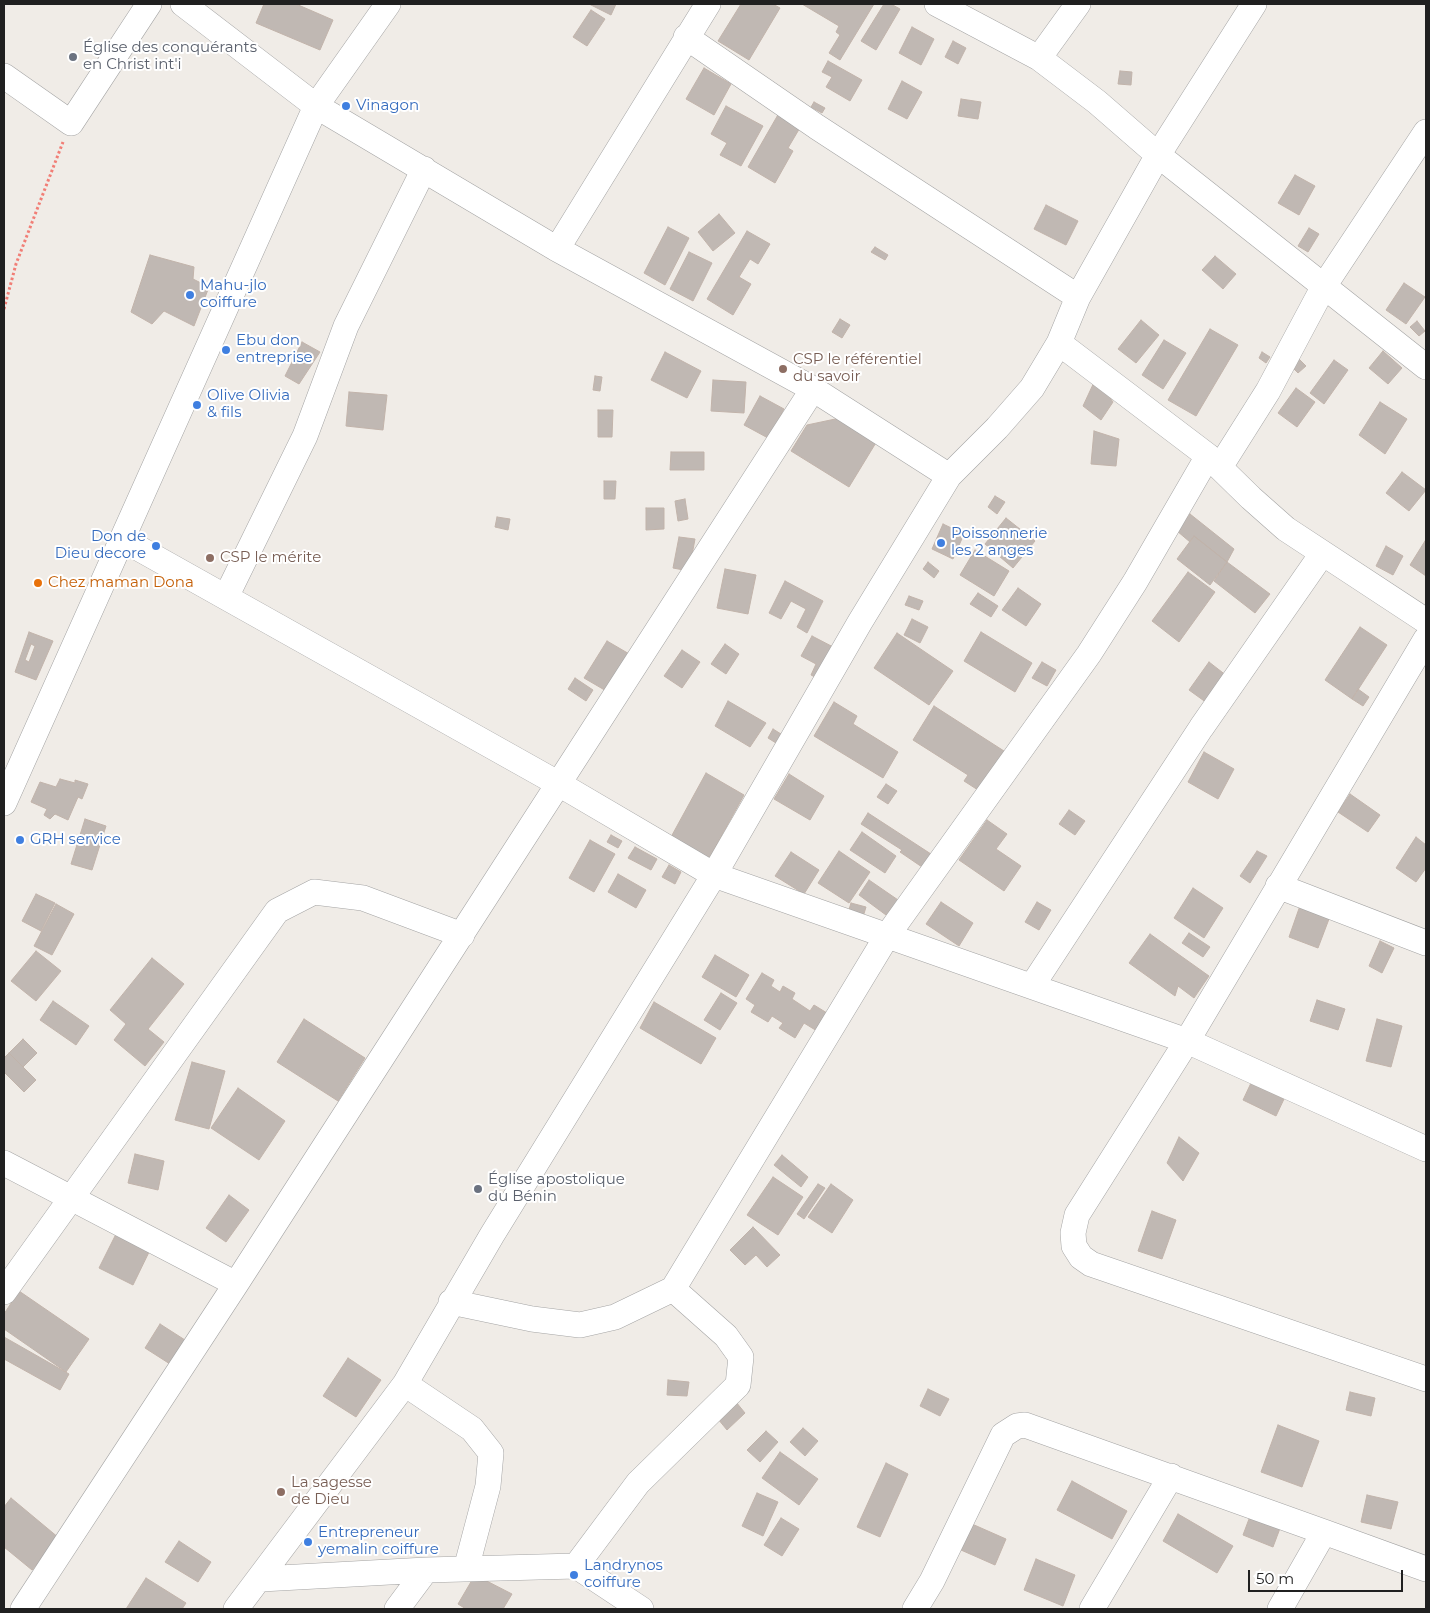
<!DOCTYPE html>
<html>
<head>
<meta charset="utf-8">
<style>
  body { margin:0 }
  #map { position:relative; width:1430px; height:1613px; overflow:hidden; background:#f0ece7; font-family:Montserrat,sans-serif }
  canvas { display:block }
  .frame { position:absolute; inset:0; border:5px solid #202020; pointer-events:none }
  .scale { position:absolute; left:1248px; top:1570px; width:155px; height:22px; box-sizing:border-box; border:2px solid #202020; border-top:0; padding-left:6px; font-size:15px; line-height:18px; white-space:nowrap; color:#202020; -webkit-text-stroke:4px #fff; paint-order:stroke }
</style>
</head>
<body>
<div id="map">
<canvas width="1430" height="1613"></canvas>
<div class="frame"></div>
<div class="scale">50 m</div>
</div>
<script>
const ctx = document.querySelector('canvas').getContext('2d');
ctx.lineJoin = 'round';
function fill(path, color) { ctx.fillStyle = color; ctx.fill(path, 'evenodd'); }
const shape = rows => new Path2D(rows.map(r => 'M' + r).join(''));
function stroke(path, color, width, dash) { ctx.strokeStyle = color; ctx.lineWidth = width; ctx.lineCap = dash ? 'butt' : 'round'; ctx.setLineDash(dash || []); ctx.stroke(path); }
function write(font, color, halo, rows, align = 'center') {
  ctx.font = font + ' Montserrat,sans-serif'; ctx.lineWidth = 4; ctx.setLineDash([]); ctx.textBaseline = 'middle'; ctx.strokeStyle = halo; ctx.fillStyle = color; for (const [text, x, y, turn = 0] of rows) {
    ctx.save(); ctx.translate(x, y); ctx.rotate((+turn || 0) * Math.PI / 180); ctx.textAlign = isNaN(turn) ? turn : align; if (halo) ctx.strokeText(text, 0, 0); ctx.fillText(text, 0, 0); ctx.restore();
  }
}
const building = shape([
  [264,4,296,4,333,20,320,50,256,23,264,4],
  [589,4,616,4,611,15,589,4],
  [741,4,773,4,780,8,749,60,718,41,741,4],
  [802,4,874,4,840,60,829,53,840,35,836,32,839,26,802,4],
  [884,4,891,4,900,9,876,50,861,41,884,4],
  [591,10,605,19,587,46,573,37,591,10],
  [912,27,934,39,921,65,899,53,912,27],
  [953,41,966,48,958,64,945,57,953,41],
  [828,61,862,80,850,101,826,87,832,77,822,72,828,61],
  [704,68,731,84,714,115,686,99,704,68],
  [1120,71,1132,72,1131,85,1118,84,1120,71],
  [902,81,922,92,907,119,888,109,902,81],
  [961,99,981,102,978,119,958,116,961,99],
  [814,102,825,108,822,113,811,107,814,102],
  [726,106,763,126,741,166,720,155,727,143,711,134,726,106],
  [779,113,801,126,788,148,793,151,775,183,748,167,779,113],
  [1295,175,1315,186,1299,215,1278,203,1295,175],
  [1046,205,1078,221,1066,245,1034,229,1046,205],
  [719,214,735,233,713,251,698,232,719,214],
  [668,227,689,238,665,285,644,273,668,227],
  [1309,228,1319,234,1308,252,1298,246,1309,228],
  [747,231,770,244,758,264,750,259,739,277,751,284,733,315,707,299,747,231],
  [875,247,888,255,885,260,871,252,875,247],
  [689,252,712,263,693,301,670,289,689,252],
  [150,255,194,267,193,279,209,287,194,326,164,311,152,324,131,312,150,255],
  [1215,256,1236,274,1223,289,1202,270,1215,256],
  [1404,283,1425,297,1406,324,1386,310,1404,283],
  [840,319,850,325,842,338,832,332,840,319],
  [1141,320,1159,335,1136,363,1118,349,1141,320],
  [1417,321,1425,331,1419,336,1410,327,1417,321],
  [1210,329,1238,345,1196,416,1168,400,1210,329],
  [1164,340,1186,353,1163,389,1142,375,1164,340],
  [302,342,320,352,299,384,285,376,302,342],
  [1383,351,1402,368,1388,384,1369,368,1383,351],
  [665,352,701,371,687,398,651,380,665,352],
  [1262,352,1270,357,1266,363,1259,358,1262,352],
  [1298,358,1306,366,1298,373,1290,365,1298,358],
  [1334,360,1348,370,1324,404,1310,393,1334,360],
  [595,376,602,377,600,391,593,390,595,376],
  [1096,378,1113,402,1101,420,1083,406,1096,378],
  [713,380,746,382,744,413,711,411,713,380],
  [1296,388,1315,402,1297,427,1278,413,1296,388],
  [349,392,387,395,383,430,346,426,349,392],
  [760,396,784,409,768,438,744,425,760,396],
  [1380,402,1407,419,1385,454,1359,435,1380,402],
  [598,410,613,410,612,437,598,437,598,410],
  [840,418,877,441,849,487,791,451,807,425,840,418],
  [1094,431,1119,439,1116,466,1091,464,1094,431],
  [671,452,704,452,704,470,670,470,671,452],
  [1402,472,1426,490,1409,511,1386,493,1402,472],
  [604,481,616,481,615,499,604,499,604,481],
  [995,496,1005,502,997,514,988,507,995,496],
  [685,499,688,519,678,521,675,501,685,499],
  [646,508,664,508,664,529,646,530,646,508],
  [1190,514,1234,549,1227,562,1194,536,1190,542,1177,531,1190,514],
  [497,517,510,519,508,530,495,527,497,517],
  [1006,518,1035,541,1013,568,985,544,1006,518],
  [943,524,964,534,953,559,932,549,943,524],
  [1194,536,1227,562,1210,585,1177,559,1194,536],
  [679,537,695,539,689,571,673,568,679,537],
  [1425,541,1426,541,1426,576,1410,565,1425,541],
  [1386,546,1403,556,1393,575,1376,566,1386,546],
  [975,550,1009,571,994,596,960,575,975,550],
  [928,562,939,571,934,578,923,569,928,562],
  [1227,562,1270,594,1255,613,1214,581,1227,562],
  [725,569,756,575,748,614,717,608,725,569],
  [1188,572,1215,592,1179,642,1152,621,1188,572],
  [785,581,823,601,807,633,797,627,806,609,791,601,781,619,769,613,785,581],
  [1018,588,1041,604,1026,626,1002,610,1018,588],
  [978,593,998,606,991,617,970,604,978,593],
  [909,596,923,601,919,610,905,605,909,596],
  [912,619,928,627,920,643,904,635,912,619],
  [1360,627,1387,645,1352,699,1325,680,1360,627],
  [29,632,53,641,36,680,15,672,29,632],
  [31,644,35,646,29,662,25,660,31,644],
  [981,632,1032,663,1015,692,964,661,981,632],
  [897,633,953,671,929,705,874,668,897,633],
  [812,636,837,649,821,680,811,675,816,664,801,656,812,636],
  [607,641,631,655,608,692,584,678,607,641],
  [725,644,739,654,726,674,711,664,725,644],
  [682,650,700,662,682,688,664,676,682,650],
  [1042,662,1056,670,1047,686,1032,678,1042,662],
  [1209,662,1227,676,1207,703,1189,690,1209,662],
  [575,678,593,690,586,701,568,689,575,678],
  [1358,689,1369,697,1363,706,1352,699,1358,689],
  [728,701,766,723,750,747,715,726,728,701],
  [834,702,857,716,853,724,898,752,883,778,814,736,834,702],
  [934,706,1004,751,978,790,964,781,968,775,913,740,934,706],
  [773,729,781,734,776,743,768,738,773,729],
  [1204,752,1234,769,1218,799,1188,782,1204,752],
  [706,773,744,795,709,858,671,837,706,773],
  [789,774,824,796,810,820,774,799,789,774],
  [60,779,75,783,75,780,88,784,82,799,78,797,68,820,55,814,50,819,44,815,47,809,31,802,40,782,56,787,60,779],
  [886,784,897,791,888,804,877,797,886,784],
  [1350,794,1380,815,1368,832,1338,812,1350,794],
  [1069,810,1085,821,1075,835,1059,824,1069,810],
  [868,813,931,854,922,867,900,852,902,850,861,824,868,813],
  [85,819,106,826,92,870,71,864,85,819],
  [987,820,1007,834,996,849,1021,866,1004,891,959,860,987,820],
  [862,832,896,856,885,873,850,850,862,832],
  [611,835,622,841,618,848,607,842,611,835],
  [1416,837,1426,845,1426,868,1416,882,1396,868,1416,837],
  [590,840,615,854,594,892,569,878,590,840],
  [635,847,657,859,651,870,628,858,635,847],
  [839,851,870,872,849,903,818,883,839,851],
  [1257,851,1267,856,1250,883,1240,876,1257,851],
  [791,852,819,870,804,894,775,876,791,852],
  [669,865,681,872,675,884,662,877,669,865],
  [618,874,646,890,636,908,608,892,618,874],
  [869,880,901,902,893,912,890,910,886,915,859,895,869,880],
  [1193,888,1223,908,1204,938,1174,918,1193,888],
  [36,894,55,903,41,931,22,921,36,894],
  [1302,900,1332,911,1318,948,1289,937,1302,900],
  [941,902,973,923,959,946,926,924,941,902],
  [1037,902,1051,910,1039,930,1025,922,1037,902],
  [851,903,866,907,863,917,848,913,851,903],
  [56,904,74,914,52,955,34,946,56,904],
  [1189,933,1210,947,1203,957,1182,943,1189,933],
  [1150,934,1209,976,1194,998,1178,986,1175,996,1129,963,1150,934],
  [1380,941,1394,948,1382,973,1369,966,1380,941],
  [36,951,61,971,36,1001,11,981,36,951],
  [715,955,749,975,736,997,702,977,715,955],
  [152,958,184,984,148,1029,164,1042,145,1066,114,1040,126,1024,110,1010,152,958],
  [762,973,774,980,771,986,780,992,783,986,795,993,792,999,810,1011,814,1005,827,1013,817,1031,804,1023,795,1038,779,1028,783,1023,772,1016,768,1022,751,1012,755,1005,746,999,762,973],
  [721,993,737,1003,720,1030,704,1020,721,993],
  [1317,1000,1345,1009,1338,1030,1310,1021,1317,1000],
  [53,1001,89,1026,76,1045,40,1020,53,1001],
  [654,1002,716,1038,701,1064,640,1028,654,1002],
  [304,1019,365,1058,338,1101,277,1062,304,1019],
  [1377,1019,1402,1026,1391,1067,1366,1061,1377,1019],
  [23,1039,37,1053,23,1067,9,1053,23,1039],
  [9,1053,36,1080,24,1092,4,1072,4,1058,9,1053],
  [192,1062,225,1071,209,1129,175,1120,192,1062],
  [1251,1083,1284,1099,1276,1116,1243,1100,1251,1083],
  [238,1088,285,1121,259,1160,211,1128,238,1088],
  [1179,1137,1199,1153,1183,1181,1167,1163,1179,1137],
  [135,1154,164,1161,158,1190,128,1183,135,1154],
  [782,1155,808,1177,801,1187,774,1165,782,1155],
  [773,1177,803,1197,778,1235,747,1215,773,1177],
  [818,1184,825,1188,804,1219,797,1214,818,1184],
  [831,1184,853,1200,832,1233,808,1217,831,1184],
  [229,1195,249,1210,226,1242,206,1228,229,1195],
  [1152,1211,1176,1220,1162,1259,1138,1251,1152,1211],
  [753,1227,780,1255,767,1267,756,1255,745,1265,730,1250,753,1227],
  [117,1232,151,1248,133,1285,99,1268,117,1232],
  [19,1291,89,1339,66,1372,4,1329,4,1314,19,1291],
  [160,1324,185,1340,170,1364,145,1348,160,1324],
  [4,1337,69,1374,60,1390,4,1359,4,1337],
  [348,1358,381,1380,356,1417,323,1396,348,1358],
  [668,1380,689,1382,687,1396,667,1395,668,1380],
  [928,1389,949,1399,940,1416,920,1406,928,1389],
  [1350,1392,1375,1398,1371,1416,1346,1410,1350,1392],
  [736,1402,745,1413,727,1430,718,1419,736,1402],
  [1278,1425,1319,1441,1302,1487,1261,1472,1278,1425],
  [803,1428,818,1441,805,1456,790,1442,803,1428],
  [766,1431,778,1442,760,1462,747,1450,766,1431],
  [780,1452,818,1479,799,1505,762,1478,780,1452],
  [886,1463,908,1474,880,1537,857,1527,886,1463],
  [1072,1481,1127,1511,1112,1539,1057,1510,1072,1481],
  [757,1493,778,1502,763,1536,742,1526,757,1493],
  [1367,1495,1398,1502,1391,1529,1361,1522,1367,1495],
  [11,1498,59,1538,32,1570,4,1547,4,1507,11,1498],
  [1252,1511,1282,1523,1273,1547,1243,1535,1252,1511],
  [1178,1514,1233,1546,1217,1573,1163,1541,1178,1514],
  [781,1518,799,1529,782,1556,764,1545,781,1518],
  [972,1524,1006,1539,995,1565,961,1550,972,1524],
  [179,1541,211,1562,198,1582,165,1562,179,1541],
  [1036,1559,1075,1575,1063,1606,1024,1590,1036,1559],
  [475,1575,512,1594,503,1609,466,1609,458,1604,475,1575],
  [146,1578,186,1603,182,1609,126,1609,146,1578]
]);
const path = shape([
  [4,309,16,264,63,142]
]);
const minor = shape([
  [183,4,316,106,557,249,813,389,949,476],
  [937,4,1039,58,1097,102,1158,155,1426,367],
  [686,37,817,127,1078,297],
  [1039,58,1078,4],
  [4,76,71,123,149,4],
  [557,249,708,4],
  [1059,343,1208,456,1251,498,1286,529,1426,621],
  [1220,467,1268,391,1324,286,1426,132],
  [122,539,559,784,714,875,1187,1041,1426,1149],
  [226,597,305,436,346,326,424,169],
  [1426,639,1187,1041,1077,1215,1073,1233,1074,1246,1081,1257,1091,1264,1426,1379],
  [4,803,316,106,388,4],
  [1278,886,1426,943],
  [1032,986,1201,728,1322,554],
  [4,1163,236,1284],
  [4,1292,277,911,314,892,363,898,462,935],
  [451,1302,532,1319,580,1325,615,1317,673,1289,887,936,1089,654,1135,582,1208,456],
  [405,1384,472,1429,491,1453,488,1486,466,1569],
  [576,1566,638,1483,738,1385,741,1357,726,1336,673,1289],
  [261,1579,426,1570,576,1566,641,1609],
  [23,1609,236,1284,813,389],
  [236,1609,405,1384,492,1235,714,875,860,622,949,476,997,428,1032,388,1059,343,1078,297,1158,155,1254,4],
  [397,1609,426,1570],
  [915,1609,932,1581,1003,1435,1017,1426,1025,1425,1324,1532],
  [1092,1609,1171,1476],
  [1280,1609,1324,1532,1426,1569]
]);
const markers = [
  [73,57,5,"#6b7280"],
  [346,106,5,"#3f7fe0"],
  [190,295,5,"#3f7fe0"],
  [226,350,5,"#3f7fe0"],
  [783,369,5,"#8d6e63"],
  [197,405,5,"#3f7fe0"],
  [941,543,5,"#3f7fe0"],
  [156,546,5,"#3f7fe0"],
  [210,558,5,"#8d6e63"],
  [38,583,5,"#e8710a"],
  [20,840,5,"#3f7fe0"],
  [478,1189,5,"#6b7280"],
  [281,1492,5,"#8d6e63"],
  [308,1542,5,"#3f7fe0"],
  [574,1575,5,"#3f7fe0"]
];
const worshipNames = [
  ["Église des conquérants",83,48],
  ["en Christ int'i",83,65],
  ["Église apostolique",488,1180],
  ["du Bénin",488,1197]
];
const shopNames = [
  ["Vinagon",356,106],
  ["Mahu-jlo",200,286],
  ["coiffure",200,303],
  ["Ebu don",236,341],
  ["entreprise",236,358],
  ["Olive Olivia",207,396],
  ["& fils",207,413],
  ["Poissonnerie",951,534],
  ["les 2 anges",951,551],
  ["Don de",146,537,"right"],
  ["Dieu decore",146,554,"right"],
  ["GRH service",30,840],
  ["Entrepreneur",318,1533],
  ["yemalin coiffure",318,1550],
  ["Landrynos",584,1566],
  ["coiffure",584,1583]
];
const educationNames = [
  ["CSP le référentiel",793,360],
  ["du savoir",793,377],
  ["CSP le mérite",220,558],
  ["La sagesse",291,1483],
  ["de Dieu",291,1500]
];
const foodNames = [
  ["Chez maman Dona",48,583]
];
fill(building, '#c0b8b3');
stroke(building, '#c1b3aa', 1);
stroke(minor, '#a4a4a4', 26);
stroke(path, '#f17e76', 3, [2.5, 2.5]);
stroke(minor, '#fff', 25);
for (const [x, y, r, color] of markers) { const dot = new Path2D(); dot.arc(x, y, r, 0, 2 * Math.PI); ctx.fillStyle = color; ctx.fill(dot); stroke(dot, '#fff', 2); }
write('15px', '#5b616d', '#fff', worshipNames, 'left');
write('15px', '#366cbe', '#fff', shopNames, 'left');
write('15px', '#785e54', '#fff', educationNames, 'left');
write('15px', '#c56008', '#fff', foodNames, 'left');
</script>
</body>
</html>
